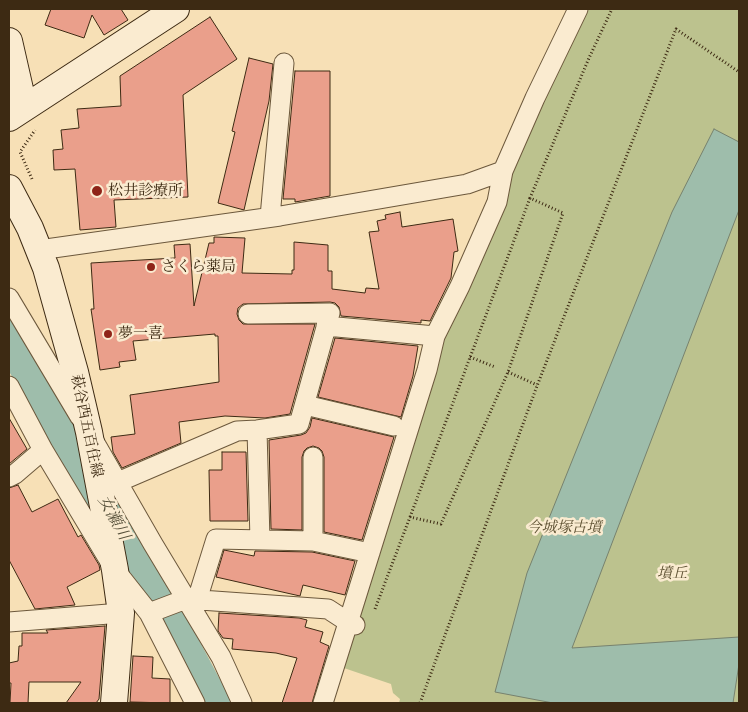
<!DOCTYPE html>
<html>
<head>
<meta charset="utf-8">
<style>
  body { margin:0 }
  #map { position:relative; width:748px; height:712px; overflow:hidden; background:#f7e0b6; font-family:"IM FELL French Canon",serif }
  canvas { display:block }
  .frame { position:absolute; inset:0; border:10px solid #3d2a13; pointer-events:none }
</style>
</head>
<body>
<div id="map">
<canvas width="748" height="712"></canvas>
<div class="frame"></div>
</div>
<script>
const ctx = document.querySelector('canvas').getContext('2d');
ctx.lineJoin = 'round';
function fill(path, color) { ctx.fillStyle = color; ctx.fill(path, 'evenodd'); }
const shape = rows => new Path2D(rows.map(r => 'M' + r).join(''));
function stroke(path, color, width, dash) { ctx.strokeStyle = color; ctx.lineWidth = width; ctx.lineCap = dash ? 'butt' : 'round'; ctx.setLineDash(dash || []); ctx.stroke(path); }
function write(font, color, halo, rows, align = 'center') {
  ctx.font = font + ' "IM FELL French Canon","Noto Serif JP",serif'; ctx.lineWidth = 5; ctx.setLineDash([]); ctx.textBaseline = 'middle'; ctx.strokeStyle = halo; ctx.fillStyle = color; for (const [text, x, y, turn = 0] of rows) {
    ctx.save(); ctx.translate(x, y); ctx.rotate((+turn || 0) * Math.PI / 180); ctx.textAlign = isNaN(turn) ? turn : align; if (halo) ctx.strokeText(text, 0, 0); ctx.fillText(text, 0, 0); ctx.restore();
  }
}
const green = shape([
  [589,9,739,9,739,703,399,703,400,699,393,693,391,684,338,666,441,345,539,109]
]);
const water = shape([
  [714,129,739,142,739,210,572,648,739,637,739,664,733,703,553,703,495,692,527,573,672,212,714,129]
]);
const river = shape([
  [9,335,125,539,212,703]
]);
const building = shape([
  [51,9,121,9,128,20,104,35,92,15,84,38,45,25,51,9],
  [210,17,237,59,183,95,188,197,114,200,116,227,80,230,75,169,54,170,53,150,63,149,61,130,79,128,77,109,121,106,120,76,210,17],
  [249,58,273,64,269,101,244,210,218,203,235,132,232,131,249,58],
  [295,71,330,71,330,196,295,202,295,199,283,199,295,71],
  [400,212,402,227,453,219,458,251,454,252,451,278,430,321,421,320,421,323,341,316,339,307,335,303,330,302,243,304,238,308,237,314,239,320,243,324,315,324,290,414,265,418,225,416,179,422,181,443,122,468,113,452,111,437,135,434,130,395,219,382,218,336,215,336,215,334,133,341,136,360,119,362,120,367,100,370,91,309,94,309,91,263,175,258,174,245,190,244,194,306,209,243,214,243,214,237,245,238,242,273,292,274,292,270,294,270,294,242,328,245,328,271,332,271,332,289,365,293,366,288,379,289,369,232,379,231,377,221,386,219,385,215,400,212],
  [335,338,418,346,413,376,401,417,318,397,335,338],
  [9,418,27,449,9,464,9,418],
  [312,418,394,437,362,540,324,532,324,457,322,451,319,448,313,446,307,448,304,451,302,457,302,530,271,529,269,440,301,435,306,433,310,427,312,418],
  [222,452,246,452,248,521,210,521,209,470,222,470,222,452],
  [18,485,32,512,58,499,78,537,81,535,99,565,100,570,67,587,75,605,35,609,9,560,9,488,18,485],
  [224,550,254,556,255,551,312,552,355,561,345,595,303,585,300,596,216,577,224,550],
  [219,613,299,618,307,620,305,627,323,632,320,642,329,646,312,703,282,703,297,658,276,653,232,649,233,639,223,638,218,631,219,613],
  [105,626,99,699,96,703,66,703,81,682,29,682,28,703,10,703,11,683,9,683,9,663,18,661,19,646,22,646,22,633,48,633,46,630,105,626],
  [133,656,153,657,152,678,170,679,170,703,130,702,133,656]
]);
const path = shape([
  [32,179,20,152,35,130],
  [470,357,495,367],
  [508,372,537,385],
  [410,517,530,198],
  [375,609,410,517,441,524,508,372,563,213,530,198,589,58,612,9],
  [420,703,537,386,676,29,739,72]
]);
const street = shape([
  [270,217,284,63],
  [39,250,280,216,467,184,503,171],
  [9,298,80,417],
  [326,326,435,336],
  [9,386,43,450,115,570,149,613,195,703],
  [305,405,394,426],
  [257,430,260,540],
  [95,443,153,544,221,657,242,703],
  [313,457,313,541],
  [9,477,15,474,43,450],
  [118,482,237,431,257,430,299,424,330,313,248,314],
  [197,600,216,539,313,541,370,553],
  [149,613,186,599,328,609,348,622,355,625],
  [9,622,121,613],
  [323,703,427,370,435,336,460,286,497,202,503,171,535,98,578,9]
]);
const secondary = shape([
  [9,41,24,107],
  [9,118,176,9],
  [9,188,30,228,46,268,75,372,89,432,115,570,121,613,114,703]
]);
const markers = [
  [97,191,6,"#8f2418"],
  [151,267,5,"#8f2418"],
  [108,334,5,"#8f2418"]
];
const poiNames = [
  ["松井診療所",108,191],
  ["さくら薬局",161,267],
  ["夢一喜",118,334]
];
const streetNames = [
  ["萩谷西五百住線",86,426,78]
];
const parkNames = [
  ["今城塚古墳",564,528],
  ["墳丘",672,574]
];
const waterNames = [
  ["女瀬川",113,518,61]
];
fill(green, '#bcc28e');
fill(water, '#9ebdab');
stroke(water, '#77826e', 1);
stroke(river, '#9ebdab', 36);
fill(building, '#ea9f8b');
stroke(building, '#3d2a13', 1);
stroke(street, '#6c583c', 21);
stroke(secondary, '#3d2a13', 28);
stroke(path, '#3d2a13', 3, [1, 2.5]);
stroke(street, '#faebd0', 19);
stroke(secondary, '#faebd0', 26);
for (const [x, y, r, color] of markers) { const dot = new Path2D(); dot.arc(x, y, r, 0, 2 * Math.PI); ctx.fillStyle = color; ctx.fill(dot); stroke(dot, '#faebd0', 2); }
write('15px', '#3d2a13', '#faebd0', poiNames, 'left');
write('15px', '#3d2a13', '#faebd0', streetNames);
write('italic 15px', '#5d5032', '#faebd0', parkNames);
write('italic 16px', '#554f39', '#faebd0', waterNames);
</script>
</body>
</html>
